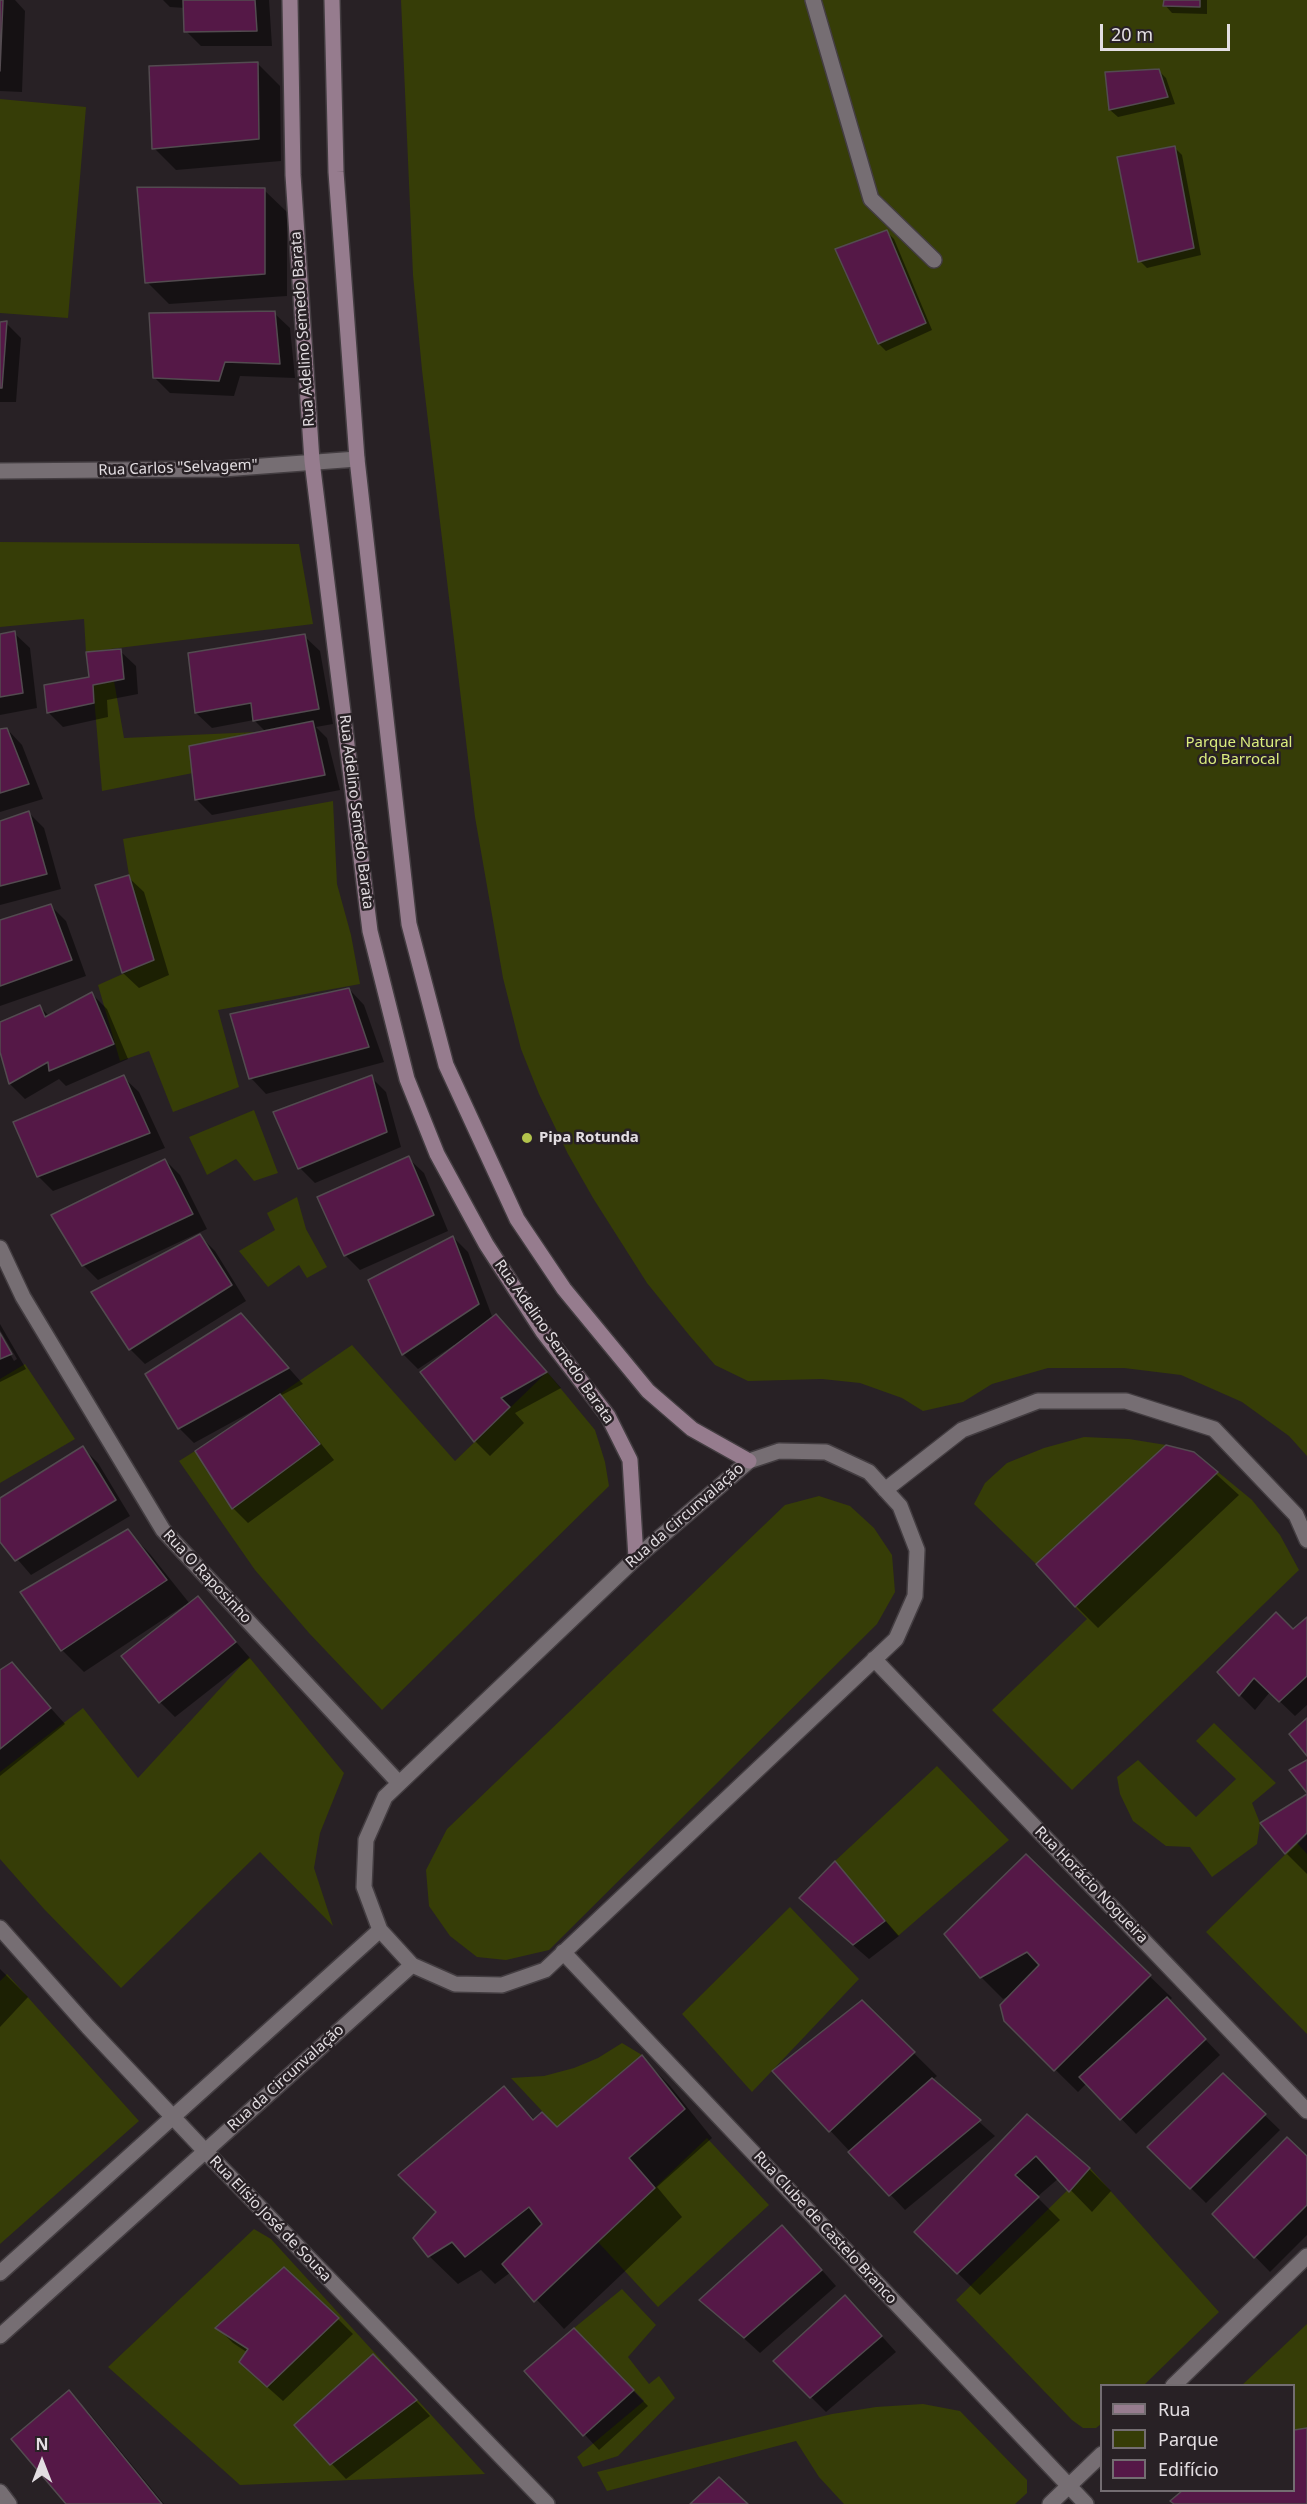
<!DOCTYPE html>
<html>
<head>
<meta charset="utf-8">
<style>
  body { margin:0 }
  #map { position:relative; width:1307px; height:2504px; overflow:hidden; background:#282125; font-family:"Noto Sans",sans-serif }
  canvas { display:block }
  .legend { position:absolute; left:1100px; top:2384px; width:195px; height:108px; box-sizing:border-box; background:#282125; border:2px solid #736d71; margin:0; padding:8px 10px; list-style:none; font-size:18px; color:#e3dee2 }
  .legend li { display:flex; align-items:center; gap:12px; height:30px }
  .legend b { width:30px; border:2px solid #736d71 }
  .north { position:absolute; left:12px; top:2432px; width:60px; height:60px; -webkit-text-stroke:4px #282125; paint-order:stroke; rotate:0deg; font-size:16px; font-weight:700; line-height:24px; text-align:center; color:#e3dee2 }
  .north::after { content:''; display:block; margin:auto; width:21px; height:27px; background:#e3dee2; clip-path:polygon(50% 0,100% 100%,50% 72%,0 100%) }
  .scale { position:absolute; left:1100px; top:24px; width:130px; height:27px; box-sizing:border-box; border:3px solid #e3dee2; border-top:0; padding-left:8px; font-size:18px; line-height:21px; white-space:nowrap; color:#e3dee2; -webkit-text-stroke:4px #282125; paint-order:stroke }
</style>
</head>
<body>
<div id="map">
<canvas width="1307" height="2504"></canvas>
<ul class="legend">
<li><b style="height:8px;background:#967c8e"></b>Rua</li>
<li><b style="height:16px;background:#363d07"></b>Parque</li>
<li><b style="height:16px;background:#551847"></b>Edifício</li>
</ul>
<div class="north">N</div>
<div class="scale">20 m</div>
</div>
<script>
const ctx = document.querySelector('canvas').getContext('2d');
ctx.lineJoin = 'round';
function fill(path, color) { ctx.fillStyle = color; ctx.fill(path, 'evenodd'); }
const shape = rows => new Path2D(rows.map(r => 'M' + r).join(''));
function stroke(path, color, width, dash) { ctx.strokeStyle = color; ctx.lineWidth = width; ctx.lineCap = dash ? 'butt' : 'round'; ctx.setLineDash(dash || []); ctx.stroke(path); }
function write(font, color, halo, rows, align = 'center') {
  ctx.font = font + ' "Noto Sans",sans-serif'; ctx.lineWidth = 5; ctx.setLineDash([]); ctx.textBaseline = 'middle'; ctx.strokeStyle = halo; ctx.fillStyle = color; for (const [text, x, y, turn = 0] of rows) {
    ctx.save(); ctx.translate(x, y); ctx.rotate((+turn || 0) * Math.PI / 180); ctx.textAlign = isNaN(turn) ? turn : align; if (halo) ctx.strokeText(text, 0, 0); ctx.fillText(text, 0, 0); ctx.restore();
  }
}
const green = shape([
  [401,0,1307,0,1307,1456,1289,1436,1242,1402,1181,1375,1124,1368,1048,1368,992,1384,963,1402,923,1411,902,1398,860,1383,822,1379,748,1381,715,1365,689,1335,647,1283,593,1198,568,1154,539,1094,521,1049,503,978,475,817,422,370,413,275],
  [0,99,86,107,68,318,0,313],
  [0,542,299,544,313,624,86,652,84,619,0,627],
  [114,681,124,738,257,732,190,746,193,773,102,791,93,685],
  [333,801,337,884,351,935,360,984,218,1010,239,1087,173,1112,149,1051,120,1061,98,985,154,960,129,875,123,839],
  [254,1110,278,1173,254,1181,236,1159,207,1175,189,1137],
  [297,1197,306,1229,327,1267,307,1278,299,1265,268,1287,239,1251,275,1230,267,1213],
  [352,1345,455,1461,547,1372,595,1430,605,1462,609,1486,382,1710,309,1633,255,1570,179,1461,195,1451,232,1508,320,1444,280,1394],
  [25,1364,75,1439,0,1483,0,1379],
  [1084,1437,1129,1439,1166,1445,1036,1564,974,1504,985,1483,1007,1463,1044,1448],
  [1218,1472,1252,1500,1280,1535,1299,1570,1072,1790,992,1710,1087,1619,1075,1607],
  [819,1496,850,1506,874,1528,892,1555,895,1592,877,1624,549,1950,506,1960,477,1957,450,1936,429,1906,426,1870,447,1829,785,1505],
  [249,1657,344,1773,320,1833,314,1868,333,1926,260,1852,121,1988,44,1909,0,1859,0,1772,83,1708,138,1778],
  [1214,1723,1276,1783,1252,1803,1260,1823,1257,1844,1212,1877,1190,1847,1166,1846,1133,1821,1120,1794,1117,1777,1138,1760,1196,1817,1236,1779,1196,1741],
  [937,1766,1009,1840,898,1936,835,1861],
  [1297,1843,1307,1854,1307,2034,1206,1932],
  [790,1907,859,1979,752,2092,682,2014],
  [7,1974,139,2121,0,2244,0,1981],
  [622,2043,642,2055,557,2127,511,2078,544,2076,574,2068,598,2058],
  [707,2138,769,2205,658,2307,598,2242],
  [1090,2168,1219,2312,1144,2385,1102,2386,1101,2424,1096,2428,1083,2428,1072,2420,956,2300],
  [254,2229,271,2239,485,2474,240,2485,108,2367],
  [622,2289,656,2325,628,2357,649,2384,659,2376,675,2398,618,2456,583,2467,577,2457,644,2401,574,2328],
  [1307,2324,1307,2428,1294,2430,1294,2386,1241,2386],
  [923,2404,960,2411,1027,2480,1027,2493,1015,2504,844,2504,819,2477,796,2441,607,2491,597,2472,832,2414,876,2407]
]);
const shadow = shape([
  [0,0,15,0,25,11,22,92,0,91],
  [163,0,269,0,272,46,201,46,186,31,185,8,170,7],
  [1165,0,1207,0,1207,14,1172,13,1165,5],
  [258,64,280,86,281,161,176,170,154,148],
  [1159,71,1166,78,1175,104,1118,117,1110,110],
  [1174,147,1182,155,1201,255,1147,268,1140,261],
  [264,190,287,212,287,296,169,304,147,282],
  [887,232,894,239,932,330,886,351,879,344,837,250],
  [274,313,290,328,295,378,240,376,234,396,170,393,155,378],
  [0,323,6,323,21,338,16,402,0,402],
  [14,633,30,648,37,708,0,715,0,635],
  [304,636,320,651,333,724,316,727,327,738,340,790,212,815,197,800,191,747,266,732,254,720,212,728,196,713],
  [120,651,136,666,138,694,107,700,108,717,63,727,48,712],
  [7,729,22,745,43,799,0,812,0,731],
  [29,813,44,828,61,889,0,905,0,823],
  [128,877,144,892,169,975,139,988,123,973,97,886],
  [51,906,66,921,86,976,0,1006,0,922],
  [349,989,364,1005,384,1062,266,1094,251,1078],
  [92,994,107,1009,128,1059,66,1086,59,1079,25,1099,10,1084,0,1046,0,1024,40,1007,49,1016],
  [123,1077,139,1092,165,1148,53,1191,38,1176],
  [371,1077,386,1092,401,1147,315,1183,300,1168],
  [408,1158,424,1173,448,1231,360,1270,345,1255],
  [165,1160,180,1175,207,1229,98,1280,83,1265],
  [200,1236,215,1251,246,1301,145,1364,130,1349],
  [453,1237,468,1252,493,1319,511,1331,561,1388,515,1413,524,1423,490,1456,475,1441,423,1373,455,1347,454,1345,418,1369,403,1354],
  [241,1315,303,1384,280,1396,295,1411,334,1460,248,1523,233,1508,258,1408,194,1443,179,1428],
  [0,1324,26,1369,0,1382,0,1336,14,1361,17,1359,0,1330],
  [83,1448,98,1463,130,1516,31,1575,0,1539,0,1500],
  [1194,1454,1239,1495,1098,1628,1076,1606],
  [128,1531,150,1554,190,1604,198,1598,250,1658,175,1717,160,1702,186,1607,185,1605,84,1672,62,1650],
  [1307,1619,1307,1705,1295,1716,1270,1692,1255,1710,1240,1695,1293,1631],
  [11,1664,65,1724,0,1776,0,1672],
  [1307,1835,1307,1874,1287,1854],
  [1026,1856,1172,1998,1169,2001,1220,2055,1136,2134,1087,2083,1078,2092,1005,2020,1012,1994,1003,1999,981,1977],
  [835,1863,899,1936,869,1959,816,1913],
  [0,1969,28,1997,0,2027],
  [862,2002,937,2076,932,2080,995,2136,905,2210,774,2071],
  [642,2057,670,2086,712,2138,657,2187,682,2217,564,2329,511,2272,495,2284,481,2270,458,2284,429,2256,438,2212,504,2088,535,2120,557,2129],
  [1223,2075,1280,2130,1206,2203,1149,2147],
  [1027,2116,1089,2169,1111,2191,1092,2212,1059,2178,1037,2197,1060,2220,980,2295,916,2232],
  [1307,2158,1307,2235,1270,2272,1214,2214],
  [797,2242,836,2286,760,2353,702,2300],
  [860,2312,896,2352,826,2412,775,2361],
  [338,2319,353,2334,283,2401,256,2377,248,2353,233,2343,218,2328],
  [574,2330,648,2406,599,2450,526,2371],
  [388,2371,430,2416,346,2479,331,2463],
  [69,2392,91,2415,164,2504,68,2504],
  [1307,2430,1307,2504,1176,2504,1294,2490,1294,2432]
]);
const building = shape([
  [0,0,3,0,0,71,0,0],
  [183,0,255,0,257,31,184,32,183,0],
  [1164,0,1200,0,1200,7,1163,6,1164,0],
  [258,62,259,139,152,149,149,66,258,62],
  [1159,69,1168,97,1109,110,1105,72,1159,69],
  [1175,146,1194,248,1138,262,1117,157,1175,146],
  [137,187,265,188,265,274,145,283,137,187],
  [887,230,926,323,878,344,835,249,887,230],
  [275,311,280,364,225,362,219,381,153,378,149,313,275,311],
  [7,321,2,388,0,388,0,322,7,321],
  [15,631,23,693,0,697,0,634,15,631],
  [305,634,319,709,253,721,251,703,195,713,188,653,305,634],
  [121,649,124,679,93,685,94,703,47,713,44,685,89,677,86,652,121,649],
  [313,721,325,775,195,800,189,746,313,721],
  [7,728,29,784,0,793,0,729,7,728],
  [29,811,47,874,0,886,0,821,29,811],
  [129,875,154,960,122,973,95,885,129,875],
  [51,904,72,960,0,986,0,920,51,904],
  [349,988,369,1047,249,1079,230,1014,349,988],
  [92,992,114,1044,49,1071,48,1062,9,1084,0,1052,0,1022,40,1005,45,1017,92,992],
  [124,1075,150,1133,37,1177,13,1122,124,1075],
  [372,1075,387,1132,298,1169,273,1112,372,1075],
  [409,1156,434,1215,344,1256,317,1197,409,1156],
  [165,1159,193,1214,82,1266,51,1215,165,1159],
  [200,1234,232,1285,129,1350,91,1292,200,1234],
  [453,1236,479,1304,402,1355,368,1280,453,1236],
  [241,1313,289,1368,178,1429,145,1374,241,1313],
  [496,1314,547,1372,501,1398,510,1407,474,1442,420,1372,496,1314],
  [0,1333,12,1354,0,1359,0,1333],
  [280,1394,320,1444,232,1509,195,1451,280,1394],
  [1166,1445,1194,1452,1218,1472,1075,1607,1036,1564,1166,1445],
  [83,1446,116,1500,15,1561,0,1542,0,1498,83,1446],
  [128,1529,167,1580,61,1651,20,1592,128,1529],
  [198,1596,236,1642,159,1703,121,1656,198,1596],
  [1276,1612,1293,1629,1307,1617,1307,1676,1279,1702,1254,1678,1239,1696,1217,1672,1276,1612],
  [12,1662,51,1708,0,1749,0,1670,12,1662],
  [1307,1718,1307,1756,1289,1734,1307,1718],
  [1307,1760,1307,1793,1289,1770,1307,1760],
  [1307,1794,1307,1833,1285,1854,1260,1823,1307,1794],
  [1026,1854,1151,1975,1054,2071,1004,2021,1000,2005,1039,1965,1027,1952,980,1978,944,1934,1026,1854],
  [835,1861,885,1921,853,1945,799,1898,835,1861],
  [1167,1997,1206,2039,1120,2120,1079,2077,1167,1997],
  [862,2000,915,2052,829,2132,772,2071,862,2000],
  [642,2055,685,2109,629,2158,655,2188,534,2302,502,2264,542,2224,529,2207,465,2257,452,2242,428,2257,413,2238,436,2212,398,2175,504,2086,533,2120,542,2112,557,2127,642,2055],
  [1223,2073,1266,2114,1190,2189,1147,2147,1223,2073],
  [932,2078,981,2120,889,2196,848,2152,932,2078],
  [1027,2114,1090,2168,1069,2192,1036,2156,1015,2175,1039,2197,957,2274,914,2232,1027,2114],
  [1287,2137,1307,2156,1307,2205,1254,2258,1212,2214,1287,2137],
  [782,2225,822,2270,744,2338,699,2300,782,2225],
  [284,2267,339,2318,267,2387,239,2362,248,2349,215,2328,284,2267],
  [845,2295,882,2336,810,2398,773,2361,845,2295],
  [574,2328,634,2390,583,2436,524,2371,574,2328],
  [373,2354,417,2400,330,2465,294,2425,373,2354],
  [69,2390,162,2504,66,2504,11,2439,69,2390],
  [1307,2428,1307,2504,1174,2504,1170,2501,1183,2490,1294,2490,1294,2430,1307,2428],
  [719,2477,748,2504,690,2504,719,2477]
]);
const street = shape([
  [813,0,871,199,934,260],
  [0,471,223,469,357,459],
  [0,1248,23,1297,163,1530,399,1783],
  [779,1451,826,1452,869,1472,900,1506,917,1550,915,1596,896,1639,545,1970,502,1985,455,1984,412,1965,380,1930,364,1887,366,1840,385,1797,636,1558,749,1461,779,1451],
  [885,1490,962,1430,1038,1401,1126,1401,1214,1429,1296,1515,1307,1540],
  [874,1659,1307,2111],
  [0,1928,88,2027,205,2151,547,2504],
  [563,1952,1086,2504],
  [0,2273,380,1930],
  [0,2336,412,1965],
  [1173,2386,1307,2256],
  [0,2492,9,2504],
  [1050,2504,1102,2454]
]);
const secondary = shape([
  [290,0,293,175,312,461,370,931,407,1079,437,1154,486,1244,543,1332,608,1416,630,1460,636,1558],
  [332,0,336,172,357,459,409,924,446,1065,517,1219,564,1289,648,1391,692,1429,749,1461]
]);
const markers = [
  [527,1138,6,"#b2c34c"]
];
const streetNames = [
  ["Rua Adelino Semedo Barata",303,329,-94],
  ["Rua Carlos \"Selvagem\"",178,468,-2],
  ["Rua Adelino Semedo Barata",356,812,83],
  ["Rua Adelino Semedo Barata",554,1342,55],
  ["Rua da Circunvalação",685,1516,-41],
  ["Rua O Raposinho",207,1577,47],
  ["Rua Horácio Nogueira",1091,1885,46],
  ["Rua da Circunvalação",286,2078,-42],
  ["Rua Elísio José de Sousa",270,2219,46],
  ["Rua Clube de Castelo Branco",825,2228,47]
];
const parkNames = [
  ["Parque Natural",1239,743],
  ["do Barrocal",1239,760]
];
const poiNames = [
  ["Pipa Rotunda",539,1138]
];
fill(green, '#363d07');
fill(shadow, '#0007');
fill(building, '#551847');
stroke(building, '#534b50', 1.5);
stroke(street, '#433d41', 18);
stroke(secondary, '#433d41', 18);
stroke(street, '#766e73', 15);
stroke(secondary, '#967c8e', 15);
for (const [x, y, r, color] of markers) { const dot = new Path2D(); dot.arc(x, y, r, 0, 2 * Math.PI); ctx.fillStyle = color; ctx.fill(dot); stroke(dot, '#282125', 2); }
write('15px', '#e3dee2', '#282125', streetNames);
write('15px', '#dbed7e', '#282125', parkNames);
write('bold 15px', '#e3dee2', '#282125', poiNames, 'left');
</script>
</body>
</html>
